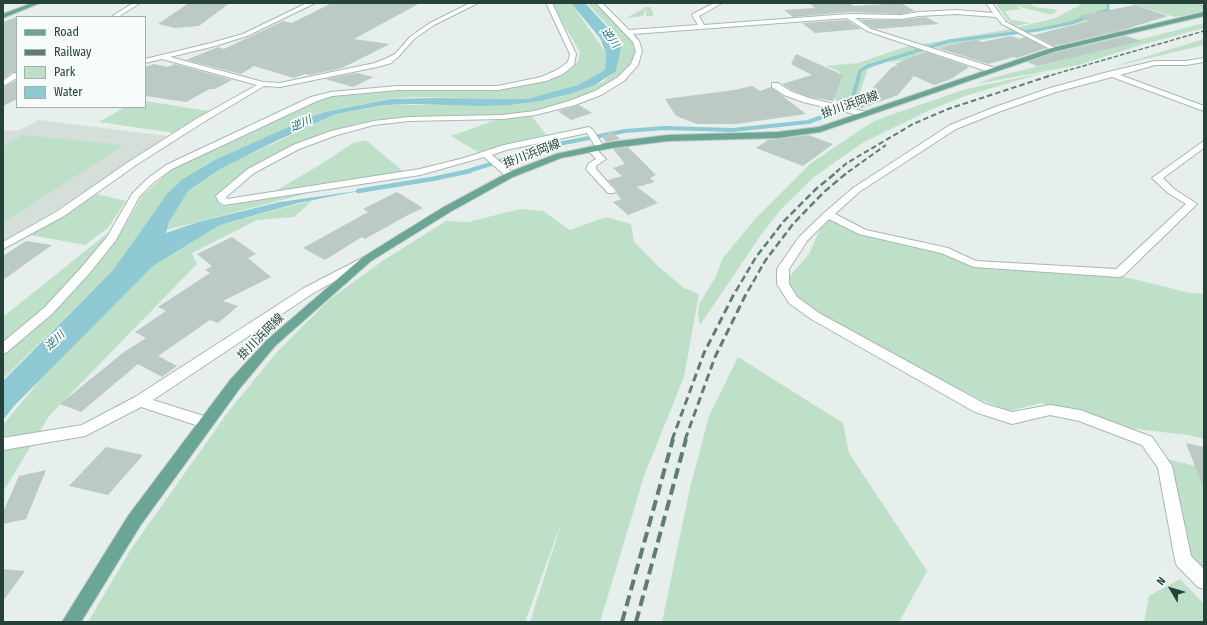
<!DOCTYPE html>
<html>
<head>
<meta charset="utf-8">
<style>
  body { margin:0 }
  #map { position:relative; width:1207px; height:625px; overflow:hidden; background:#e6efeb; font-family:"Fira Sans Condensed",sans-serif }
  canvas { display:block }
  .frame { position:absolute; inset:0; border:4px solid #24423a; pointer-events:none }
  .legend { position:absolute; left:16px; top:16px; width:130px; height:92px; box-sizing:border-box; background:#f7fbf9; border:1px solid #a3b1ad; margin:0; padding:5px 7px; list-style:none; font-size:12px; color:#24423a }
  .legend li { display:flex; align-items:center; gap:8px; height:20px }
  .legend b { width:20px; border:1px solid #a3b1ad }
  .north { position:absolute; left:1151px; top:569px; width:40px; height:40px; -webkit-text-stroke:3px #f7fbf9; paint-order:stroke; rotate:308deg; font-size:11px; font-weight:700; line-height:16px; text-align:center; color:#24423a }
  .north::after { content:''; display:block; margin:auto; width:14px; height:18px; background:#24423a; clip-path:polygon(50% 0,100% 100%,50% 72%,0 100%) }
</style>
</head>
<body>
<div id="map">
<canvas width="1207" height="625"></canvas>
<div class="frame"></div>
<ul class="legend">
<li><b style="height:5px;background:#6aa596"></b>Road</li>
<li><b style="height:5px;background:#5f7d75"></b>Railway</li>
<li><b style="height:11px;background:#bfe0c8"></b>Park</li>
<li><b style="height:11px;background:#8ec9d4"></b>Water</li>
</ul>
<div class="north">N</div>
</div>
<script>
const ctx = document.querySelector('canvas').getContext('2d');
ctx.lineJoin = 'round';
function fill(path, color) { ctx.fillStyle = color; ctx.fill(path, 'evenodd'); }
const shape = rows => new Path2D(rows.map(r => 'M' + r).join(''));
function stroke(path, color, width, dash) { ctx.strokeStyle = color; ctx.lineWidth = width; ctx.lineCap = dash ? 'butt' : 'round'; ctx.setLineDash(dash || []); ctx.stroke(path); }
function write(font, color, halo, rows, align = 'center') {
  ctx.font = font + ' "Fira Sans Condensed","Noto Sans JP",sans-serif'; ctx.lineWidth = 3.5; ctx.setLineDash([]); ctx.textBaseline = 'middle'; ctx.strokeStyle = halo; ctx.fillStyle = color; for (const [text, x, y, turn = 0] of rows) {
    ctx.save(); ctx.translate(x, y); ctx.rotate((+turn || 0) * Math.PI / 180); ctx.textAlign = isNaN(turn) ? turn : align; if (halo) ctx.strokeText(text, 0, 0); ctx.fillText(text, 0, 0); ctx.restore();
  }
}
const built = shape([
  [39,120,167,136,54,212,3,241,3,130,17,131]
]);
const green = shape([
  [553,3,571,3,606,53,605,70,578,85,527,99,413,97,389,99,325,112,176,186,157,208,113,270,3,379,3,349,61,303,119,236,142,196,171,170,204,150,296,108,338,93,399,89,506,89,551,79,578,62,580,52,555,10],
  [587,3,597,3,599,7,631,40,636,48,632,62,623,74,598,91,586,97,534,112,502,116,417,116,354,125,292,146,248,169,217,197,221,205,307,189,305,194,166,230,173,214,188,191,219,169,336,114,389,105,511,105,541,101,561,97,603,82,617,68,621,40],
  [995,3,1027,3,1036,7,1057,10,1054,14,1048,14,1016,6,1020,9,1005,11,1011,20,1031,23,1015,26,1008,20],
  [1078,3,1108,3,1106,9,1110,10,1094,19,1071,25,929,49,912,60,886,62,868,69,854,110,838,104,827,84,840,79,840,72,826,66,858,63,905,47,1011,29,1056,18,1080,5],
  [1129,3,1199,3,1204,4,1204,11,1175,17],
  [646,7,650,7,653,12,653,16,646,16,646,9,643,16,626,18],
  [1204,23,1204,28,1141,45,1079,65,977,84,992,78],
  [1204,39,1204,45,1112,67],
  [1046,72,965,96,930,110,864,142,838,160,814,177,784,206,763,232,700,325,698,314,699,304,715,278,723,258,755,219,811,163,860,130,874,121,896,113,966,89],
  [145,101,209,111,174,133,99,122,125,107,145,107],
  [532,116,546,135,478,152,451,136,496,120],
  [23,135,124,145,3,223,3,146],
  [366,140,404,172,275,191,318,166,353,143],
  [97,194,126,201,108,228,85,245,30,235],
  [313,200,294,217,257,220,192,253,197,264,49,416,3,492,3,425,46,373,153,266,220,225],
  [520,209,543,211,570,230,606,217,631,224,634,242,659,267,684,288,699,294,684,377,644,476,600,622,530,622,563,518,525,622,88,622,131,549,228,412,277,352,330,299,381,262,446,221,468,222],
  [825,218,858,234,944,250,974,264,1130,278,1190,293,1204,294,1204,439,1188,435,1136,429,1086,418,1041,403,1009,411,984,401,815,316,783,284,809,254],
  [109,232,48,311,3,344,3,317],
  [738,357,843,423,849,453,927,571,899,622,662,622,690,488,709,416],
  [1158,457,1204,468,1204,580,1183,560],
  [1180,579,1204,604,1204,622,1144,622,1149,596]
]);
const water = shape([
  [571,3,585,3,622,43,616,71,595,85,570,94,541,101,511,105,483,106,412,104,385,105,336,114,276,141,220,169,188,191,169,222,166,233,198,222,280,202,364,190,298,203,220,225,153,266,14,406,3,420,3,381,113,270,167,194,183,179,215,160,304,120,325,112,391,99,435,98,527,99,578,85,605,70,606,53,600,38]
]);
const streamFar2 = shape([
  [1097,13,1108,10,1108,3],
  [858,77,860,71,868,66,949,41,1038,30,1071,23,1089,16]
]);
const streamFar1 = shape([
  [465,172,548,146,625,131,665,128,733,130,808,122,840,111,851,103,859,76]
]);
const stream = shape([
  [358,191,432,179,470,171]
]);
const building = shape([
  [189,3,230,3,199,26,175,28,158,24],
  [332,3,420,3,354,39,390,44,342,68,310,75,305,74,294,78,254,66,241,74,186,60,218,47,224,49,283,21,292,23],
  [809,3,849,3,854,6,901,3,915,11,901,14,848,12,793,17,784,10,815,8],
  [1135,5,1168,16,1119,31,1054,46,1034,35,1089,21,1079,16],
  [17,17,17,72,13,72,3,79,3,22],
  [926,17,939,24,877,29,872,28,860,20,901,20],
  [847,20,861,29,815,33,802,23],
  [1011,36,1019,39,1025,37,1046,48,1017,58,1014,57,988,64,938,48,976,40,982,42],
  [1126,36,1142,41,1037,66,1027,62,1056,52],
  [926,52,969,67,951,79,934,85,914,76,898,95,859,109,854,108,892,67,898,65,895,64],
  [796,54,843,75,833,101,809,97,791,90,782,84,812,75,791,64],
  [154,64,167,67,175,64,232,80,215,89,210,89,186,102,145,96,145,67],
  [357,73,373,77,353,87,325,79],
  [17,80,17,99,3,106,3,87],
  [752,86,760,91,771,87,806,114,736,124,697,124,676,116,665,99,734,90],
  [579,105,592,113,571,120,558,111],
  [611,131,620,139,606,142,603,138],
  [808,135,833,144,803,166,756,148,768,140],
  [628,147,656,175,650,178,655,182,637,187,658,203,628,215,613,202,621,199,616,193,617,190,608,180,622,176,613,168,625,164,613,149],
  [397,192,423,208,408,215,365,239,362,237,325,260,303,248,368,212,363,209],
  [232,237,256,254,248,258,271,277,223,301,238,306,218,323,210,320,158,356,177,366,162,377,138,364,81,412,60,404,124,352,146,338,135,332,166,311,158,307,210,273,205,270,212,266,197,254],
  [26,241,52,245,3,280,3,256],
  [1186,443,1204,447,1204,487,1203,487],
  [106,447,143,455,108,495,69,486],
  [46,470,26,519,3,524,3,512,19,476],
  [3,569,25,571,3,601]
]);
const minor = shape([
  [133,3,140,3,118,17,111,17,133,3],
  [307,3,315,3,247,36,215,46,170,57,263,82,280,83,375,63,385,59,395,54,410,37,430,23,470,3,478,3,434,25,414,39,399,56,391,63,377,67,280,87,264,86,202,123,136,165,64,216,3,249,3,242,56,212,130,161,196,119,257,85,162,59,145,63,145,59,211,43,243,34,307,3],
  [546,3,552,3,576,54,574,65,563,74,546,81,498,90,397,90,332,96,317,101,172,169,153,183,139,197,116,240,88,275,52,314,7,352,3,354,3,342,44,308,80,269,107,237,132,194,147,179,166,165,311,97,331,92,397,86,498,86,541,77,557,70,568,62,570,54,546,3],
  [596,3,602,3,629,30,698,25,692,15,693,14,714,3,722,3,699,16,704,25,848,14,901,15,919,12,956,10,993,13,986,3,992,3,1006,22,1057,49,1052,50,1002,24,996,17,956,14,919,16,901,19,855,18,871,29,995,68,995,72,989,72,867,31,847,18,633,34,639,41,642,51,638,65,624,81,601,95,575,105,535,115,502,119,409,121,374,125,337,135,299,149,254,173,226,197,227,199,420,169,464,158,504,145,589,127,593,130,604,147,603,149,597,149,587,133,506,150,492,155,513,173,515,175,510,178,507,177,484,157,420,175,224,205,219,202,216,196,218,194,248,169,293,145,331,131,374,121,409,117,502,115,535,111,569,101,595,91,618,77,631,64,636,51,633,42,596,3],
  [1199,3,1204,3,1204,6,1200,4,1199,3],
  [1204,58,1204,62,1186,65,1155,65,1120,75,1204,106,1204,111,1112,77,1056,92,1001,111,956,129,859,192,835,214,866,230,948,248,976,261,1116,269,1186,204,1168,193,1152,178,1204,141,1204,148,1163,178,1174,189,1197,204,1123,276,1119,277,974,267,941,253,859,234,829,219,807,241,789,269,789,284,797,297,819,313,985,404,1012,412,1050,405,1080,410,1152,437,1172,466,1191,556,1204,569,1204,589,1198,587,1177,566,1175,560,1158,468,1142,445,1079,421,1050,415,1012,424,975,412,811,319,789,303,777,284,777,269,779,266,799,237,824,213,853,188,950,125,995,107,1050,88,1108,72,1155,61,1186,61,1204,58],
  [14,73,17,73,17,78,3,86,3,81,14,73],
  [772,83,778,83,790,91,809,98,866,112,867,114,863,116,803,102,784,95,772,87,772,83],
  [591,146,594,147,606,159,596,166,596,169,614,189,616,191,614,193,608,193,586,169,589,163,596,159,587,149,591,146],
  [364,257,368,258,369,260,368,262,312,294,153,400,210,418,212,422,210,426,205,428,141,407,85,436,3,450,3,438,82,425,135,397,304,288,364,257]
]);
const major = shape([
  [32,3,40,3,3,18,3,14,32,3],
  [1204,12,1204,16,1056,51,820,132,778,138,668,141,612,148,561,158,513,177,450,212,371,261,275,346,240,388,140,526,81,622,62,622,128,516,230,380,267,340,363,257,442,208,507,173,556,154,612,142,668,135,778,132,819,127,1052,48,1204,12]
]);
const railFar4 = shape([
  [1045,77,1204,31]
]);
const railFar3 = shape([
  [836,172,847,163,913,124,948,109,1049,76],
  [848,172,886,145]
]);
const railFar2 = shape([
  [736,291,756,257,784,221,816,189,838,171],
  [748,291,765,261,793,224,824,192,849,171]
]);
const railFar1 = shape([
  [672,440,704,353,736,290],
  [685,440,715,357,748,290]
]);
const rail = shape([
  [622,622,673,439],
  [636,622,686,439]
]);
const farWaternames = [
  ["逆川",610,38,53],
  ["逆川",301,124,-24],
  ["逆川",55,341,-44]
];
const streetNames = [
  ["掛川浜岡線",850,105,-19],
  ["掛川浜岡線",532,154,-21],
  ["掛川浜岡線",261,337,-45]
];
fill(built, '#d4dfda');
fill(green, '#bfe0c8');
fill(water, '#8ec9d4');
stroke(streamFar2, '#8ec9d4', 3);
stroke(streamFar1, '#8ec9d4', 4);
stroke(stream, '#8ec9d4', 4.5);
fill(building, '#bbcac4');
stroke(minor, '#a8b8b2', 2);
stroke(major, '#c2cac8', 2);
fill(minor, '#fff');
fill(major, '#6aa596');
stroke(railFar4, '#5f7d75', 1.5, [4.5, 2]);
stroke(railFar3, '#5f7d75', 2, [5.5, 3]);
stroke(railFar2, '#5f7d75', 2.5, [7, 3.5]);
stroke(railFar1, '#5f7d75', 3, [8, 4.5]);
stroke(rail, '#5f7d75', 4, [11, 5.5]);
write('italic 11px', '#1c6f80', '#f7fbf9', farWaternames);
write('12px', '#24423a', '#f7fbf9', streetNames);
</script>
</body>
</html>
